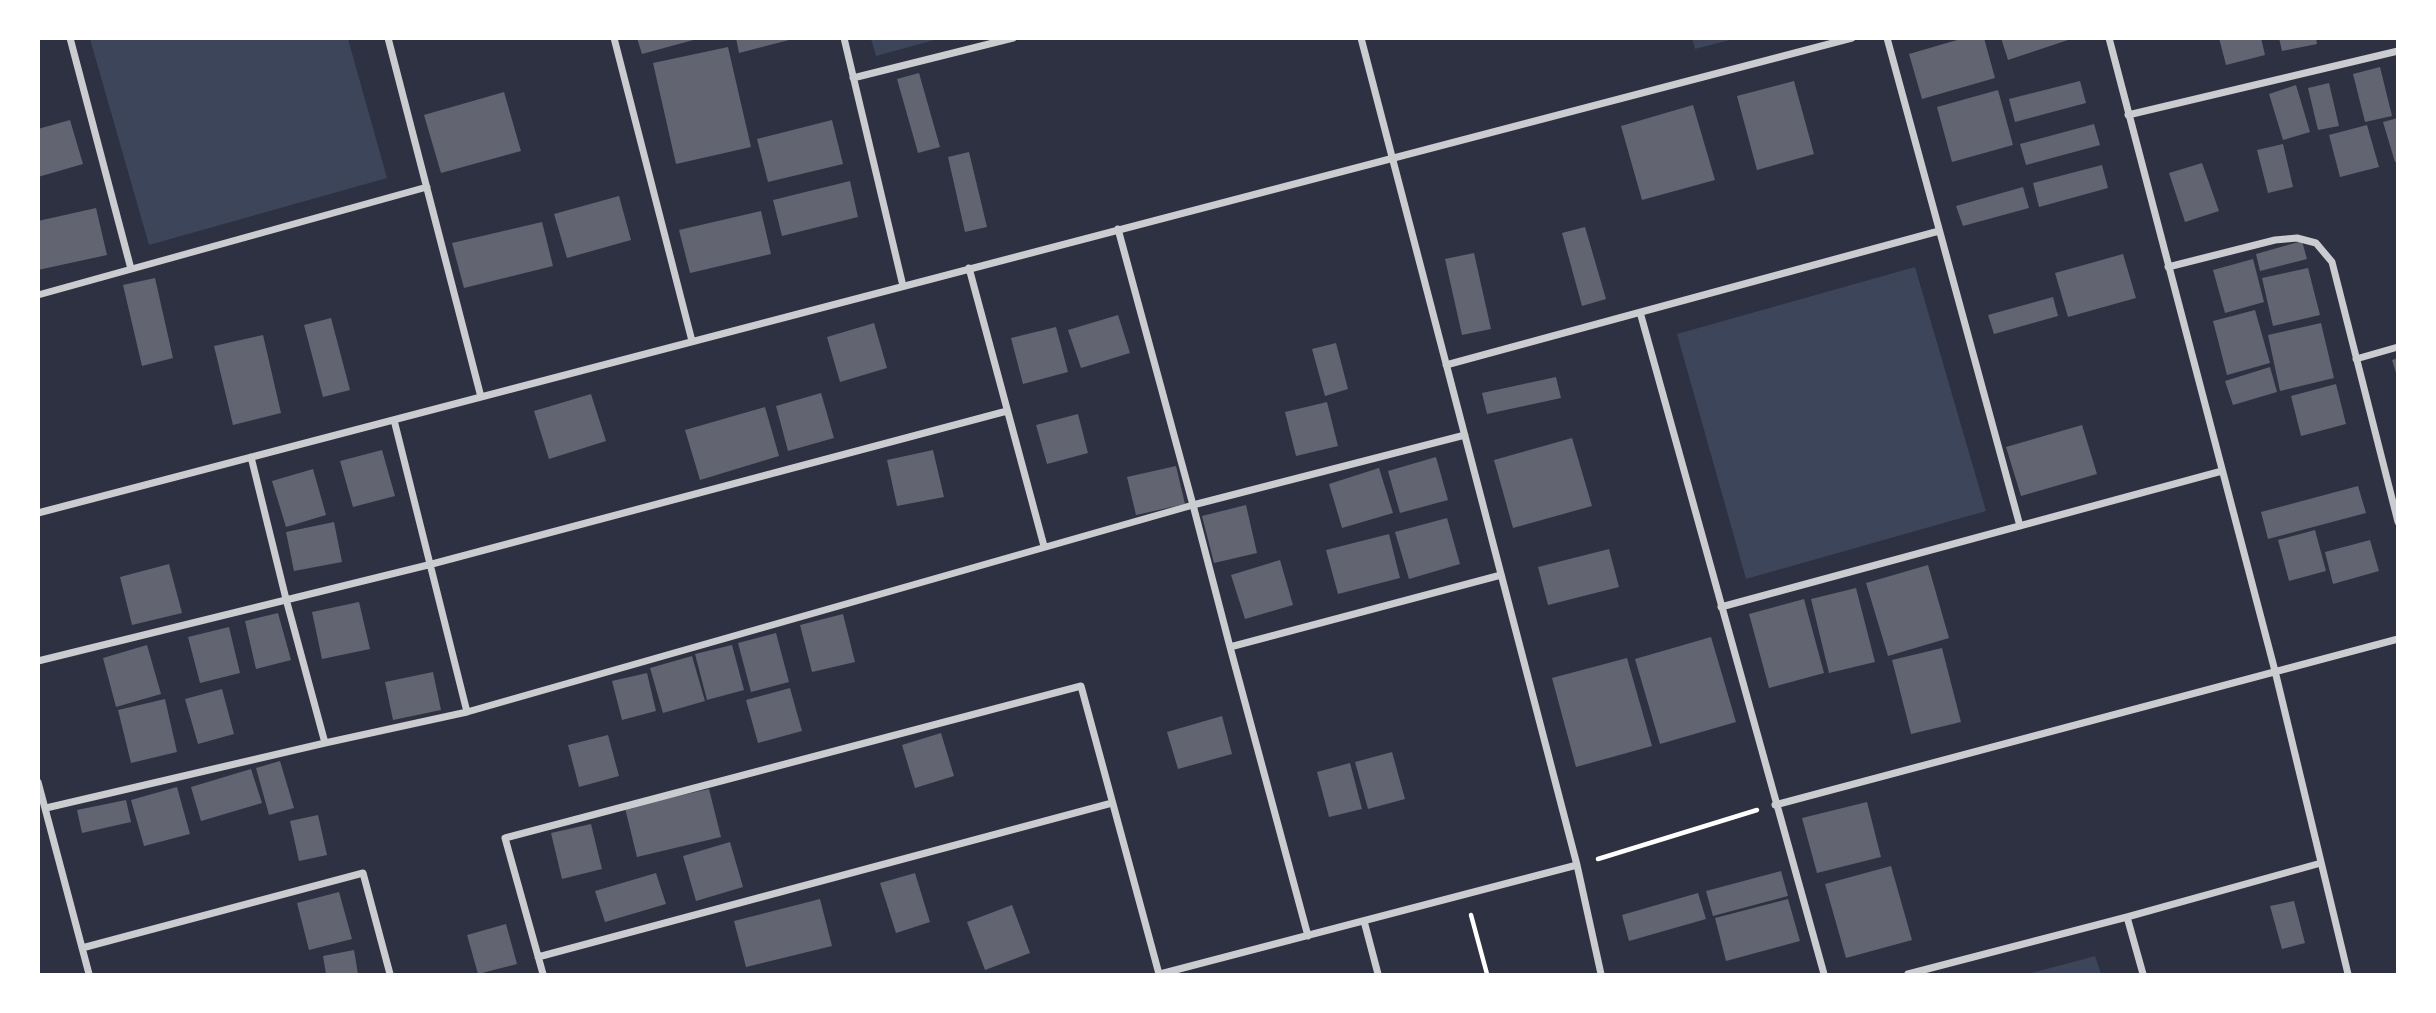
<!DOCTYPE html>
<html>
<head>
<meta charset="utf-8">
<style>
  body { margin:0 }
  #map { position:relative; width:2436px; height:1013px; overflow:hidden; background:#2d3142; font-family:"Space Grotesk",sans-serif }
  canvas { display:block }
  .frame { position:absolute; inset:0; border:40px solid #fff; pointer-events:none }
</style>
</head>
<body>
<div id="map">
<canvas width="2436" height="1013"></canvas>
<div class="frame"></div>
</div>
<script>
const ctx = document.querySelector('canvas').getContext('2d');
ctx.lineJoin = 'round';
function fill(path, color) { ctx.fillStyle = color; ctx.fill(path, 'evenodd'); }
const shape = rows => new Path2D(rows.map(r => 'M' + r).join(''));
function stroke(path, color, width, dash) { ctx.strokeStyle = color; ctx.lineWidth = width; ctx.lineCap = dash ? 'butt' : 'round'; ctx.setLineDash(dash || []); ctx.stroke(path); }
const green = shape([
  [1692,38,1734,38,1734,39,1695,49],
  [90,39,348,39,387,178,149,245],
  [871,39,871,38,938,39,876,56],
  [1915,267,1986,511,1746,579,1677,334],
  [2095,956,2101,974,2028,974]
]);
const building = shape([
  [637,38,697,38,697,39,642,54],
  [736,38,793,38,793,39,739,53],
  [1964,38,1984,38,1995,78,1922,99,1909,54],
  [2001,38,2071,38,2071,39,2008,60],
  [2219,38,2261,38,2265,55,2226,65],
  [2279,38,2316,38,2317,44,2282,51],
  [728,47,751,147,676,164,653,63],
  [2380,67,2392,116,2365,122,2353,74],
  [919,73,940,147,918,153,897,79],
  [1794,81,1814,154,1757,170,1737,96],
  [2080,81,2086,103,2015,122,2009,99],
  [2329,83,2339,126,2318,130,2308,88],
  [2296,85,2310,132,2283,140,2269,94],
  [1998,90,2013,145,1952,162,1937,107],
  [504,92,521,151,441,173,424,115],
  [1693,105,1715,180,1642,200,1621,126],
  [2398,118,2398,161,2395,162,2383,122],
  [70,120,83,164,38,177,38,129],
  [832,120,843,164,768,182,757,139],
  [2094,124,2100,145,2026,165,2020,144],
  [2367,125,2379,167,2340,177,2329,135],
  [2283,144,2293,187,2268,193,2257,150],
  [969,152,987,227,965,232,948,157],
  [2202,163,2219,211,2185,222,2169,173],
  [2102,165,2108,188,2039,207,2033,183],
  [850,181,858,217,782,236,773,200],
  [2023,187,2029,208,1963,226,1956,206],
  [619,196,631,240,567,258,554,214],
  [96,208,107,255,38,270,38,221],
  [761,211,771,254,690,273,679,230],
  [542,222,553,266,464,288,452,243],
  [1585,227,1606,299,1582,306,1562,233],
  [2302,241,2307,259,2260,271,2256,254],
  [1474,253,1491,329,1462,335,1445,259],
  [2123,254,2136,298,2068,317,2055,273],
  [2253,259,2264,302,2225,313,2213,270],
  [2308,268,2320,315,2273,326,2262,278],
  [155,278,173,358,142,366,123,285],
  [2053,297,2058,316,1994,334,1988,315],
  [2255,310,2270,363,2227,375,2213,321],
  [1118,315,1130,353,1081,368,1068,330],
  [331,318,350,390,323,397,304,325],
  [874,323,887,368,840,382,827,337],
  [2321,323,2334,378,2280,391,2268,335],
  [1056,327,1068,372,1023,384,1011,338],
  [263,335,281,413,233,425,214,346],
  [1336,343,1348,389,1325,396,1312,349],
  [2398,358,2398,376,2397,376,2392,360],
  [2270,367,2277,392,2233,405,2225,381],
  [1556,377,1561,398,1487,414,1482,393],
  [2336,384,2346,424,2301,436,2291,396],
  [821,393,834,438,788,451,776,406],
  [591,394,606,441,549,459,534,411],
  [1327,402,1338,446,1296,456,1285,412],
  [765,407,779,456,700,480,685,430],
  [1078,414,1088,453,1047,464,1036,425],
  [2082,425,2097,474,2021,496,2006,447],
  [1572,438,1592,506,1513,528,1494,460],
  [382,450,395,496,353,507,340,461],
  [933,450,944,497,897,506,887,460],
  [1436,457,1448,500,1400,513,1388,471],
  [1176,466,1185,504,1136,515,1127,477],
  [1379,468,1393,513,1342,528,1329,484],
  [313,469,326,515,286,527,272,481],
  [2358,486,2366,513,2268,539,2261,512],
  [1246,505,1257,553,1214,563,1202,516],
  [1447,518,1460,564,1409,579,1395,532],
  [334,522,342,562,294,571,286,532],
  [2315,530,2326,571,2289,581,2278,540],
  [1389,534,1400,578,1338,594,1326,550],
  [2370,540,2379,571,2333,584,2325,552],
  [1609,549,1619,587,1548,605,1538,567],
  [1280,560,1293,605,1245,619,1231,575],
  [169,564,182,613,132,625,120,577],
  [1928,565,1949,638,1888,656,1866,583],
  [1856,588,1875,662,1829,673,1811,599],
  [1804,599,1824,673,1769,688,1749,614],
  [359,602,370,649,322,659,312,612],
  [278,613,291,660,256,669,245,621],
  [843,614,855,662,812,672,800,625],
  [229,627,240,673,200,683,188,637],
  [776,633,789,682,751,692,738,643],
  [1711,637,1736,722,1660,744,1635,659],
  [147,645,161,694,116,707,103,658],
  [732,645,744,690,707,700,695,654],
  [1942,648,1961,722,1911,734,1892,660],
  [692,656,705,701,663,713,650,668],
  [1627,658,1652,746,1576,767,1552,678],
  [433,672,441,710,393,720,385,682],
  [647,673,656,711,622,720,612,681],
  [790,688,802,731,758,743,746,700],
  [222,689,234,734,198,744,185,699],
  [165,699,177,752,131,763,118,710],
  [1222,716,1232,754,1178,769,1167,732],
  [941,733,954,776,915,788,902,745],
  [608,735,619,776,579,787,568,745],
  [1392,752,1405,799,1368,809,1355,762],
  [280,761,294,808,269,815,256,768],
  [1350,763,1362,809,1329,817,1317,772],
  [251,769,262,803,201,821,191,787],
  [177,787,190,834,144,846,131,800],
  [709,789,721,837,637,857,625,808],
  [126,800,131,822,82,833,77,810],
  [1867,802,1881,857,1817,873,1802,818],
  [318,815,327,855,299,861,290,821],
  [591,824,602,869,562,879,551,833],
  [730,842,743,887,696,901,683,856],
  [1891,866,1912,940,1846,958,1825,884],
  [1781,871,1788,896,1713,916,1706,891],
  [656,873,666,904,605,922,595,891],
  [915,873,930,922,896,933,880,883],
  [339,892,352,939,309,950,297,903],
  [1698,893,1706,919,1629,941,1622,915],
  [820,899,832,946,746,967,734,921],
  [1788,899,1800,941,1726,961,1715,918],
  [2294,901,2305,943,2282,949,2270,906],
  [1012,905,1030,953,985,970,967,922],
  [506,924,517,964,478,974,467,935],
  [354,950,358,974,326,974,323,956]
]);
const path = shape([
  [1598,859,1757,810],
  [1471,915,1487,974]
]);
const minor = shape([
  [70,38,131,269],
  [388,38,481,397],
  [614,38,692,341],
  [844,38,903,286],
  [1361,38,1577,865,1601,974],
  [1887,38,2020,526],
  [2109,38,2275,671,2348,974],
  [853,78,1013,38],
  [2128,115,2398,51],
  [1118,229,1193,505,1465,435],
  [2168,267,2275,240,2297,238,2316,243,2332,262,2398,522],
  [969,268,1044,546],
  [38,295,427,187],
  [1640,312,1824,974],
  [2356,359,2398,347],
  [1446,365,1939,231],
  [394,420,467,712,1193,505,1230,647],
  [38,513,1852,38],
  [1721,607,2222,471],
  [38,661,432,564,1007,411],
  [325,743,467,712],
  [38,782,89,974],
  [1775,805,2398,639],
  [46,808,325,743,286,599,251,457],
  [2127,917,2143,974],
  [1364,921,1378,974],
  [1308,936,1230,647,1501,575],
  [82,948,363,873,390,974],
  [538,957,1112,803],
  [543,974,505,838,1081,686,1159,974],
  [1160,974,1577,865],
  [1908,974,2127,917,2321,863]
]);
fill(green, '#3c4559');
fill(building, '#626471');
stroke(path, '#fff', 4.5);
stroke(minor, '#caccd0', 7);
</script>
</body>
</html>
